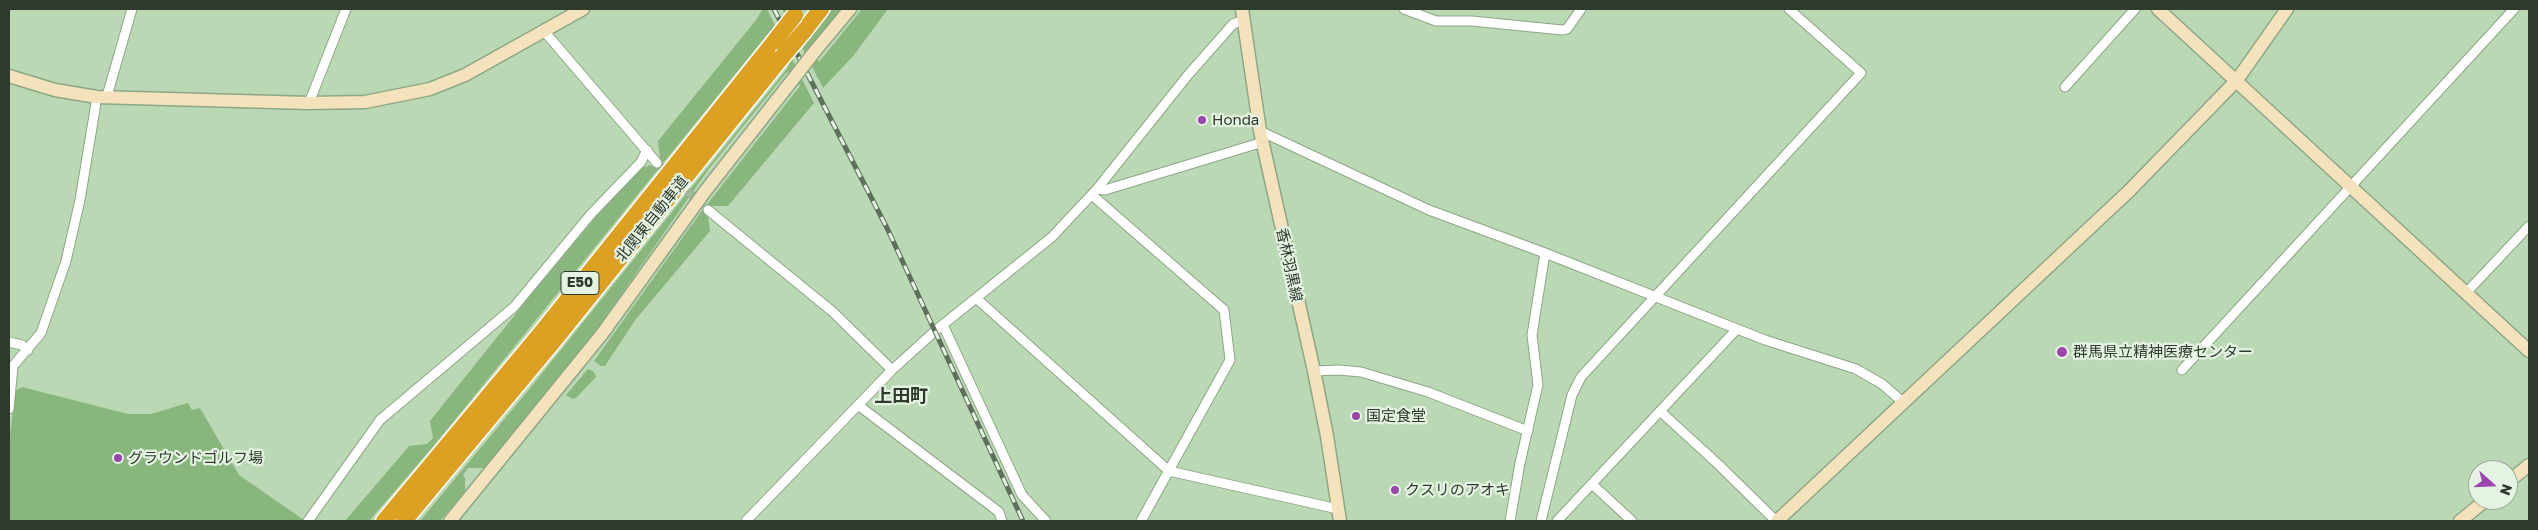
<!DOCTYPE html>
<html>
<head>
<meta charset="utf-8">
<style>
  body { margin:0 }
  #map { position:relative; width:2538px; height:530px; overflow:hidden; background:#bbd8b4; font-family:"Golos Text",sans-serif }
  canvas { display:block }
  .frame { position:absolute; inset:0; border:10px solid #2e3a2c; pointer-events:none }
  .north { position:absolute; left:2468px; top:460px; width:50px; height:50px; box-sizing:border-box; background:#e5f4e2; border:1px solid #9caa99; border-radius:50%; rotate:110deg; font-size:14px; font-weight:700; line-height:20px; text-align:center; color:#2e3a2c }
  .north::after { content:''; display:block; margin:auto; width:18px; height:22px; background:#9c44b0; clip-path:polygon(50% 0,100% 100%,50% 72%,0 100%) }
</style>
</head>
<body>
<div id="map">
<canvas width="2538" height="530"></canvas>
<div class="frame"></div>
<div class="north">N</div>
</div>
<script>
const ctx = document.querySelector('canvas').getContext('2d');
ctx.lineJoin = 'round';
function fill(path, color) { ctx.fillStyle = color; ctx.fill(path, 'evenodd'); }
const shape = rows => new Path2D(rows.map(r => 'M' + r).join(''));
function stroke(path, color, width, dash) { ctx.strokeStyle = color; ctx.lineWidth = width; ctx.lineCap = dash ? 'butt' : 'round'; ctx.setLineDash(dash || []); ctx.stroke(path); }
function write(font, color, halo, rows, align = 'center') {
  ctx.font = font + ' "Golos Text","Noto Sans JP",sans-serif'; ctx.lineWidth = 4.5; ctx.setLineDash([]); ctx.textBaseline = 'middle'; ctx.strokeStyle = halo; ctx.fillStyle = color; for (const [text, x, y, turn = 0] of rows) {
    ctx.save(); ctx.translate(x, y); ctx.rotate((+turn || 0) * Math.PI / 180); ctx.textAlign = isNaN(turn) ? turn : align; if (halo) ctx.strokeText(text, 0, 0); ctx.fillText(text, 0, 0); ctx.restore();
  }
}
const green = shape([
  [758,9,767,9,814,103,728,206,712,206,708,210,705,214,708,217,710,231,636,319,605,366,601,366,594,361,701,212,800,86,793,71,786,73,708,170,592,336,486,468,468,468,463,475,465,478,465,491,440,521,420,521,531,387,787,69,789,64,771,30,437,442,369,521,345,521,409,446,427,444,433,438,430,421,534,291,615,194,642,168,650,165,653,167,660,159,658,141,756,20,762,10],
  [782,9,789,9,806,41,833,9,843,9,811,49,819,62,862,9,888,9,854,55,823,88],
  [588,369,594,372,596,377,576,398,573,399,566,395],
  [22,387,128,414,151,414,188,403,192,410,200,408,239,475,304,520,9,521,9,445,15,391]
]);
const streetTunnel = shape([
  [657,163,708,210]
]);
const street = shape([
  [1404,9,1436,21,1472,21,1562,30,1567,29,1581,9],
  [544,31,657,163],
  [2065,87,2135,9],
  [107,96,132,9],
  [309,103,346,9],
  [1260,131,1429,210,1545,253,1765,340,1856,369,1882,384,1904,403],
  [1097,189,1105,190,1263,142],
  [1092,195,1224,310,1230,360,1141,521],
  [708,210,833,312,892,370],
  [2466,293,2529,226],
  [976,298,1169,471,1338,509],
  [943,325,1022,495,1046,521],
  [9,342,22,345,28,350],
  [2182,370,2514,9],
  [1314,371,1339,370,1361,372,1428,392,1528,431],
  [858,405,999,512,1002,521],
  [9,409,13,366,41,333,66,261,80,200,97,97],
  [1660,411,1719,465,1776,521],
  [1592,484,1632,521],
  [308,521,380,420,514,307,591,214,641,162,647,150],
  [746,521,892,370,935,331,1052,237,1065,223,1097,189,1188,75,1233,24,1243,20],
  [1510,521,1520,463,1538,385,1532,335,1545,253],
  [1541,521,1572,395,1581,377,1861,73,1789,9],
  [1557,521,1737,329]
]);
const secondary = shape([
  [1242,9,1260,131,1314,371,1327,436,1340,521],
  [2158,9,2529,351],
  [815,51,850,9],
  [9,76,55,90,97,97,309,103,365,102,430,89,465,75,583,9],
  [2508,482,2529,465],
  [450,521,602,334,706,190,794,78],
  [1777,521,2129,191,2237,80,2287,9],
  [2460,521,2486,500]
]);
const highway = shape([
  [804,31,821,9],
  [384,521,540,334,774,42],
  [404,521,553,342,782,57]
]);
const rail = shape([
  [774,9,888,230,1023,521]
]);
const secondaryBridge = shape([
  [794,78,815,51]
]);
const highwayBridge = shape([
  [774,42,795,15],
  [782,57,804,31]
]);
const markers = [
  [1202,120,5,"#9c44b0"],
  [2062,352,6,"#9c44b0"],
  [1356,416,5,"#9c44b0"],
  [118,458,5,"#9c44b0"],
  [1395,490,5,"#9c44b0"]
];
const shields = [
  [580,283,38]
];
const shieldNames = [
  ["E50",580,283]
];
const poiNames = [
  ["Honda",1212,120],
  ["群馬県立精神医療センター",2073,352],
  ["国定食堂",1366,416],
  ["グラウンドゴルフ場",128,458],
  ["クスリのアオキ",1405,490]
];
const streetNames = [
  ["北関東自動車道",652,219,-51],
  ["香林羽黒線",1289,265,78]
];
const quarterNames = [
  ["上田町",901,396]
];
fill(green, '#88b67d');
stroke(streetTunnel, '#9fb899', 9, [9, 4.5]);
stroke(street, '#8ca785', 11);
stroke(secondary, '#8ca785', 15);
stroke(highway, '#fff', 19);
stroke(street, '#fff', 9);
stroke(secondary, '#f4e2bd', 12);
stroke(highway, '#dca023', 16);
stroke(rail, '#5e6f5a', 5);
stroke(rail, '#e5f4e2', 3, [9]);
stroke(secondaryBridge, '#8ca785', 15, []);
stroke(highwayBridge, '#fff', 19, []);
stroke(secondaryBridge, '#f4e2bd', 12);
stroke(highwayBridge, '#dca023', 16);
for (const [x, y, r, color] of markers) { const dot = new Path2D(); dot.arc(x, y, r, 0, 2 * Math.PI); ctx.fillStyle = color; ctx.fill(dot); stroke(dot, '#e5f4e2', 2); }
for (const [x, y, w] of shields) { const box = new Path2D(); box.roundRect(x - w / 2, y - 11.5, w, 23, 4); ctx.fillStyle = '#e5f4e2'; ctx.fill(box); stroke(box, '#2e3a2c', 1); }
write('bold 14px', '#2e3a2c', null, shieldNames);
write('15px', '#2e3a2c', '#e5f4e2', poiNames, 'left');
write('15px', '#2e3a2c', '#e5f4e2', streetNames);
write('bold 18px', '#2e3a2c', '#e5f4e2', quarterNames);
</script>
</body>
</html>
